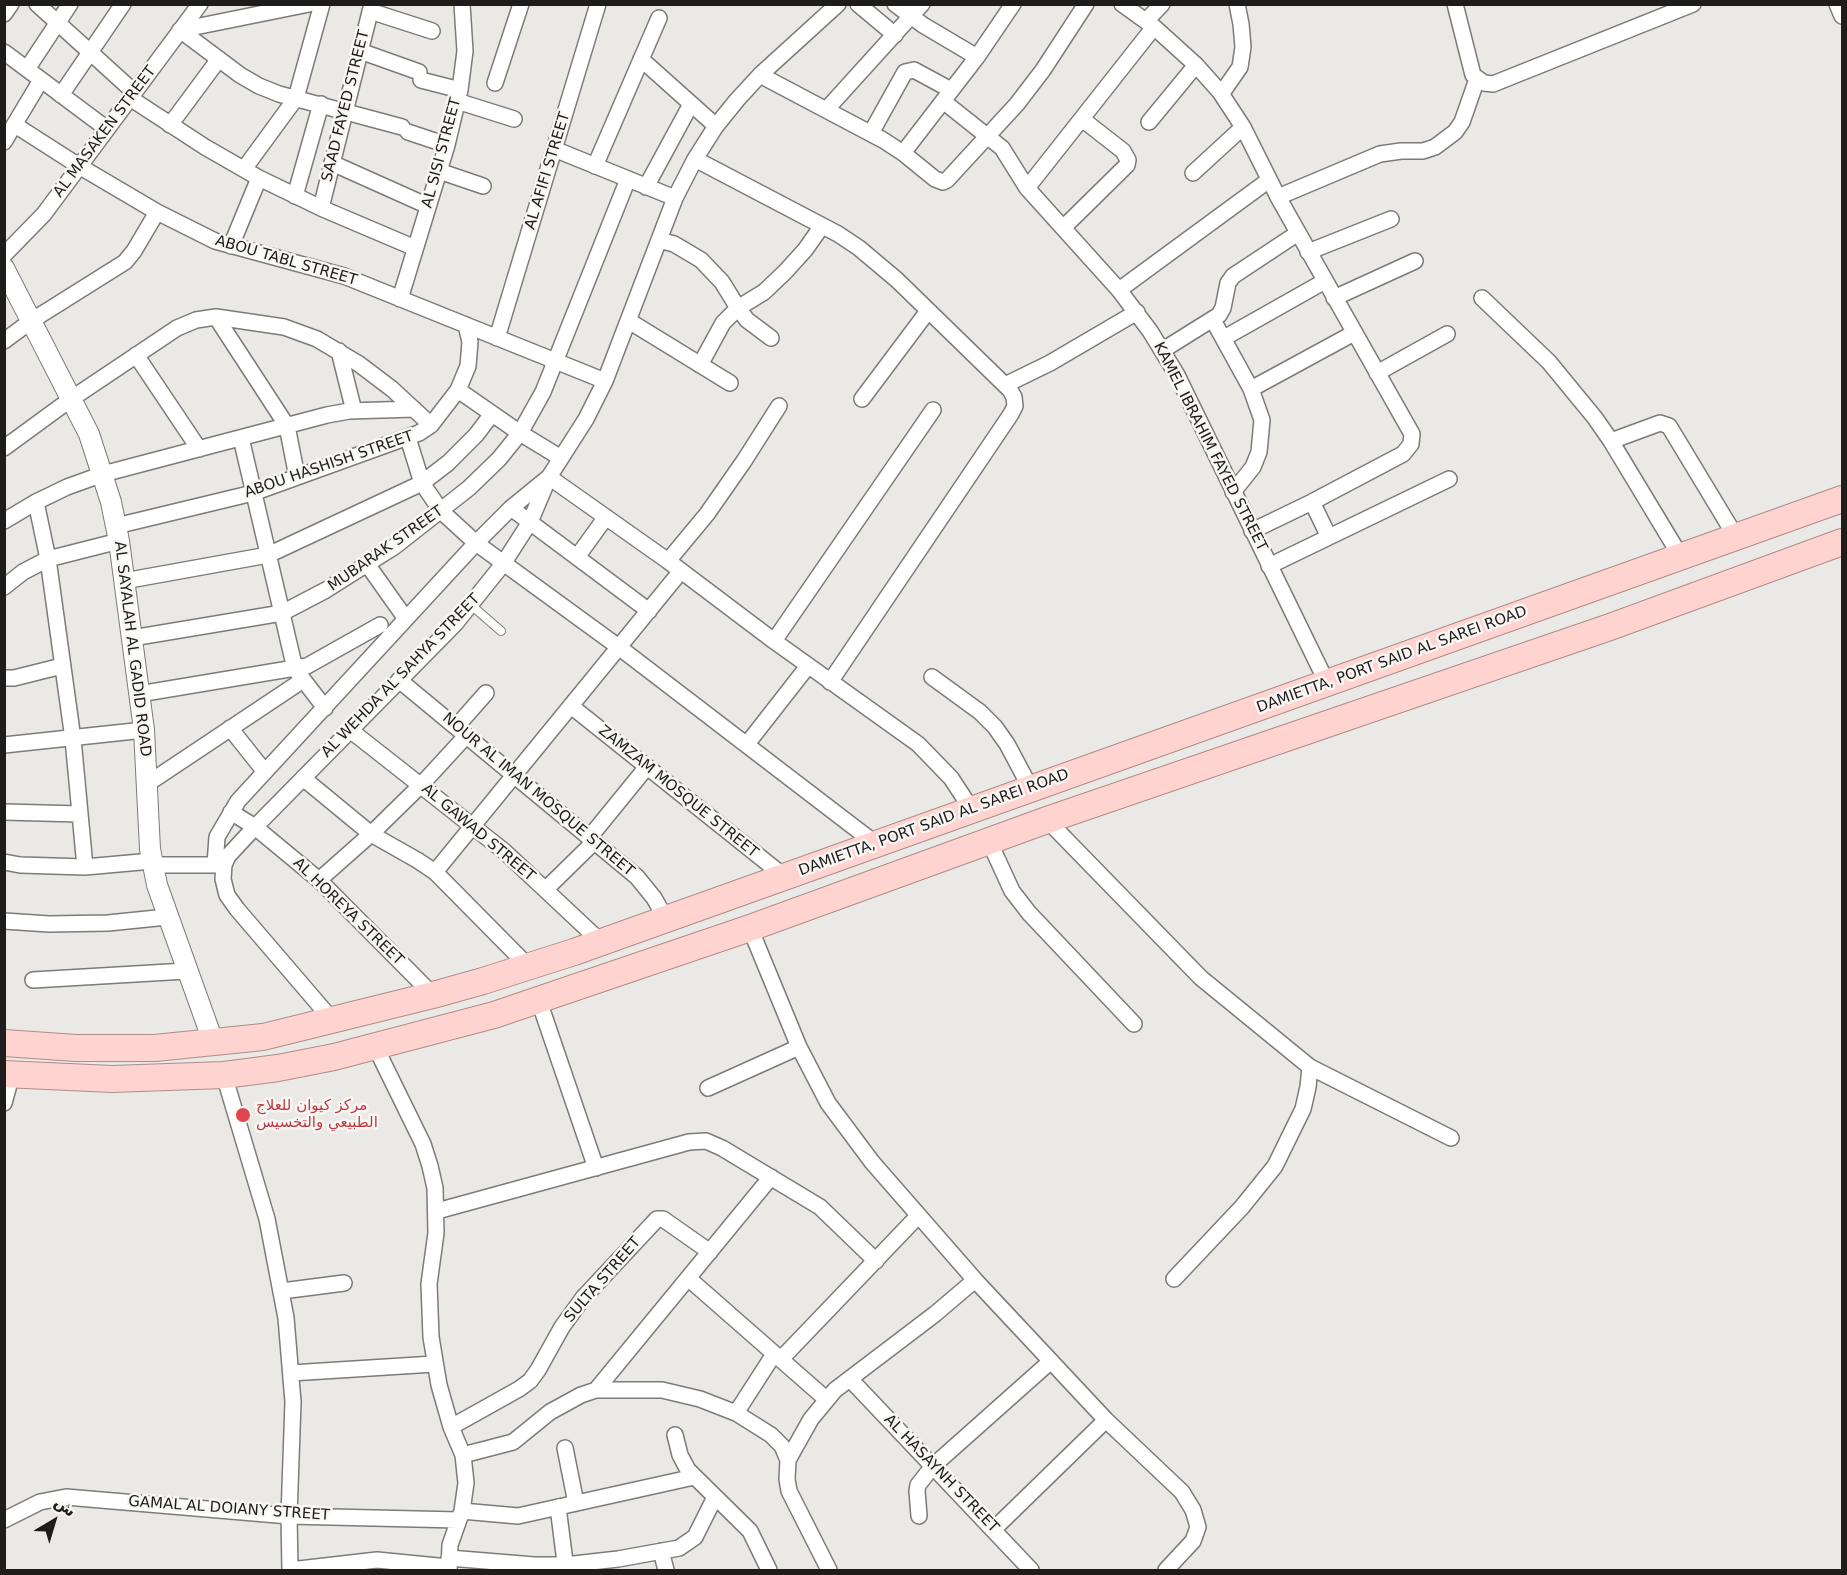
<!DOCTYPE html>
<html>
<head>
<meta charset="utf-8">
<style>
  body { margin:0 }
  #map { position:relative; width:1847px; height:1575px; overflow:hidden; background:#ebe9e6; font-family:"DejaVu Sans","Noto Sans Arabic",sans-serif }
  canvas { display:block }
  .frame { position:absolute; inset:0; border:6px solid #1e1d1c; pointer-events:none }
  .north { position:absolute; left:24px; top:1491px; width:60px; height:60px; -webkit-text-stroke:4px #f9f6f3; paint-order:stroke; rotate:38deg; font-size:16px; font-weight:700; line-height:24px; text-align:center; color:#1e1d1c }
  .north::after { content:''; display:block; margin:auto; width:21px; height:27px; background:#1e1d1c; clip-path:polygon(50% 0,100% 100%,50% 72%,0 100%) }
</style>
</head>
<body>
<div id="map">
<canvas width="1847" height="1575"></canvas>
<div class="frame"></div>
<div class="north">ش</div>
</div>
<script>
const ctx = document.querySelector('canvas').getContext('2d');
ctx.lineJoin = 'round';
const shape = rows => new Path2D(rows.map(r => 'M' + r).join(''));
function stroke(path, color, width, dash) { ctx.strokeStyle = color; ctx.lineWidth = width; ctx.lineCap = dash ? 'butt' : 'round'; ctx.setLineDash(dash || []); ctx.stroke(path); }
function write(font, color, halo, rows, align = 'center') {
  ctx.font = font + ' "DejaVu Sans","Noto Sans Arabic",sans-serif'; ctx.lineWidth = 5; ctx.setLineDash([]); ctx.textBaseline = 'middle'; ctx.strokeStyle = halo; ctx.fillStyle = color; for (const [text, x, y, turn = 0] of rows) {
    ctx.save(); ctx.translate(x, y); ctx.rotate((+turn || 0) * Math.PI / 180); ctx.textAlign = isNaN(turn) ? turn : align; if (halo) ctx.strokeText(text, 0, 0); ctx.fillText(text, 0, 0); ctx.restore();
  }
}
const service = shape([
  [471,605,501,631]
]);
const minor = shape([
  [37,4,134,92],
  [858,4,895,35],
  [895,4,923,25,977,57],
  [1122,4,1154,27,1196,65,1220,92,1243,127,1278,197,1412,434,1411,444,1403,454,1312,502,1252,531],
  [1455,4,1473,75,1484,83,1493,84,1693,4],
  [1837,4,1842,16],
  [370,11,432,31],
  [4,14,11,4],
  [1146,21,1162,4],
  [180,30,240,75,259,86,279,94,402,127],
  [180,30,309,4],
  [360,51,419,72],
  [4,52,107,129],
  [641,59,716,126],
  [27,69,70,4],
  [760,75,883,140,903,153,935,179,943,182,947,180,1017,104,1043,70,1086,4],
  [421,80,460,90],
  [495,83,521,4],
  [1220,92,1224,90,1240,67,1243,47,1241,24,1237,4],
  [61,95,123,4],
  [130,98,205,147,259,178,321,208,415,248],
  [457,101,514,119],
  [943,101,1002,148,1027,188,1119,290,1150,331,1177,375,1327,683],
  [826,110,922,4],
  [1149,122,1196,65],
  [15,125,79,166,157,212,215,241,344,276,605,381],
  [170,125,219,59],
  [408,132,447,145],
  [871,133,905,72,914,70,951,90],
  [4,142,41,80],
  [554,149,675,198],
  [903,153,977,57,1013,4],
  [695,159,838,234,859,248,897,280,1010,390,1014,397,1015,406,1011,414,830,682],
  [332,163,428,206],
  [595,166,659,18],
  [244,169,296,98,322,4],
  [439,171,483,186],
  [1193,173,1243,127],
  [646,187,691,104],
  [1027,188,1154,27],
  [295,196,321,104],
  [1278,197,1380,154,1401,151,1423,151,1435,147,1455,132,1462,122,1477,79],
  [321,208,372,4],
  [1063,228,1127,165,1128,160,1123,151,1082,119],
  [659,240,674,244,701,260,722,282,738,308,747,320,771,338],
  [231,246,259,178],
  [1308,252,1391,219],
  [4,255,44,214,200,4],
  [1119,290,1269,180],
  [1334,298,1415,261],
  [1482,298,1549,362,1595,418,1611,441,1681,557],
  [400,299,447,145,460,90,465,51,462,4],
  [216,317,287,426,297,477],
  [1213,320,1251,389,1262,420,1259,452,1253,467,1233,492],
  [629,321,730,383],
  [497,338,598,4],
  [1224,338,1325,281],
  [4,341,31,321,125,262,134,251,157,212],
  [1163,350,1219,315,1223,308,1228,283,1233,276,1298,233],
  [339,351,354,411],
  [136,355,199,449],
  [700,365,723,323,738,308,764,292,785,272,805,250,822,226],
  [1377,373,1447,334],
  [1005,385,1050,363,1137,312],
  [1251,389,1354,333],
  [458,390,520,433,561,458],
  [862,399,928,311],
  [241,438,295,669,325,708],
  [408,438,422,483,441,511,476,543,620,648,876,844],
  [1611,441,1660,423,1669,426,1736,537],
  [4,448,71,399,177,328,196,320,216,317,284,327,317,339,359,364,392,389,431,425],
  [36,502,48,559,73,739,85,867],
  [1312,502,1329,537],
  [511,508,649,611],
  [4,521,36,502,67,487,103,474,327,415,349,411,414,409],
  [116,526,253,493,419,433,431,425,458,390,468,366,470,342,466,325],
  [577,557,606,517],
  [668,561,707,514,744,461,779,406],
  [367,564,406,619],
  [1269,566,1449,479],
  [124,581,268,555,422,483,448,463,476,435,492,414],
  [4,587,23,572,48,559,119,541],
  [132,638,282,613,326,590,394,547,469,488,499,459,520,433,543,392,628,179],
  [774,641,933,410],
  [932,677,980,712,995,727,1007,744,1031,789],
  [4,678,14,678,62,666],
  [399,680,637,877,654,898,666,919],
  [139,694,307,666,380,625],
  [571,706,785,877],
  [456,727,486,693],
  [230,728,265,772],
  [350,730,504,851,601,942],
  [747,744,808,666],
  [4,745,144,730],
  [303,778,371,834,417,860,435,872,528,966],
  [147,784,303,680],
  [4,812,80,814],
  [231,812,255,827,319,880,433,995],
  [1047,820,1201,978,1310,1067,1308,1087,1303,1109,1275,1166,1242,1207,1174,1279],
  [589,838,646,768],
  [989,841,1012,891,1029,913,1134,1024],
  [4,862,20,865,85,867,152,861],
  [153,865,224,865],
  [215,865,217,837,238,801,476,543,511,508,549,477,668,561,774,641,918,744,951,778,972,810],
  [435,872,681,571],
  [319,880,371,834,421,785,466,736],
  [546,889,594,842],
  [4,921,49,924,108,923,167,917],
  [750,928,799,1047,828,1103,872,1162,975,1280,935,1314,835,1390,811,1419,788,1460],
  [33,980,186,971],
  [539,1001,596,1168],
  [333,1021,237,909,227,895,223,879,224,865,228,856,255,827,455,624,503,564,530,522,549,477,586,419,605,381,675,198,695,159,716,126,737,100,760,75,838,4],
  [376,1048,423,1144,430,1166,435,1188,436,1233,429,1284,431,1337,439,1385,451,1427,463,1455,466,1483,462,1511,450,1545,449,1570],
  [1310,1067,1451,1138],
  [224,1075,267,1219,286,1318,293,1402,289,1516,290,1570],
  [708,1088,799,1047],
  [4,1103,12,1074],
  [437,1211,689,1142,706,1141,722,1148,820,1207,876,1261],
  [688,1278,826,1399],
  [975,1280,1106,1420,1182,1492,1193,1510,1198,1527,1193,1541,1166,1570],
  [282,1291,344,1283],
  [781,1359,918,1216],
  [291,1373,434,1364],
  [850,1379,1031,1570],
  [596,1390,771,1177],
  [736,1413,774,1354],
  [451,1427,519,1389,530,1381,538,1370,562,1327,583,1298,657,1219,663,1219,710,1252],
  [675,1435,680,1455,688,1470,750,1531,769,1570],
  [565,1448,576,1503],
  [463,1455,513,1442,550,1412,581,1395,596,1390,662,1390,700,1399,736,1413,771,1435,782,1446,788,1460,787,1479,789,1491,829,1570],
  [558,1507,566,1570],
  [462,1511,518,1516,694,1477],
  [919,1516,917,1491,918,1485,933,1466,1051,1361],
  [4,1520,40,1502,66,1497,289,1516,458,1520],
  [994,1529,1106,1420],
  [661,1551,666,1570],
  [449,1558,534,1565,565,1565,618,1559,679,1548,695,1537,715,1497],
  [290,1570,377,1560,448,1567]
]);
const tertiary = shape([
  [4,268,89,434,111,502,119,541,144,730,150,849,157,885,214,1044]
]);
const trunk = shape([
  [4,1043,76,1048,155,1048,263,1037,433,995,483,981,574,952,1842,499],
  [4,1074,112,1079,224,1075,278,1068,334,1057,494,1015,750,928,1047,820,1610,627,1842,542]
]);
const markers = [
  [243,1115,8,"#e0444e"]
];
const streetNames = [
  ["SAAD FAYED STREET",346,106,-76],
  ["AL MASAKEN STREET",105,132,-53],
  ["AL SISI STREET",442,153,-75],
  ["AL AFIFI STREET",548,171,-73],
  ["ABOU TABL STREET",286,261,16],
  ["KAMEL IBRAHIM FAYED STREET",1210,447,63],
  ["ABOU HASHISH STREET",329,465,-19],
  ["MUBARAK STREET",386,549,-35],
  ["AL SAYALAH AL GADID ROAD",132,649,83],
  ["DAMIETTA, PORT SAID AL SAREI ROAD",1392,660,-20],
  ["AL WEHDA AL SAHYA STREET",401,676,-46],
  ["ZAMZAM MOSQUE STREET",678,792,39],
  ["NOUR AL IMAN MOSQUE STREET",538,795,40],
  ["DAMIETTA, PORT SAID AL SAREI ROAD",934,823,-20],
  ["AL GAWAD STREET",478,833,40],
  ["AL HOREYA STREET",348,912,44],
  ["SULTA STREET",603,1280,-49],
  ["AL HASAYNH STREET",941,1474,46],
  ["GAMAL AL DOIANY STREET",229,1509,4]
];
const healthNames = [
  ["مركز كيوان للعلاج",256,1106],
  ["الطبيعي والتخسيس",256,1123]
];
stroke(service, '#7d7b78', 10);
stroke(minor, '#7d7b78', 18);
stroke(tertiary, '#7d7b78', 22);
stroke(trunk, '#af8c89', 28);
stroke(service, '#fff', 8);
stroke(minor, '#fff', 15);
stroke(tertiary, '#fff', 20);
stroke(trunk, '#fed3d0', 26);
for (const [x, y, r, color] of markers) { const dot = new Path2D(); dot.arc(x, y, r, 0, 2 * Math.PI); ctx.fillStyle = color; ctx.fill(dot); stroke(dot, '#f9f6f3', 2); }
write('15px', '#1e1d1c', '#f9f6f3', streetNames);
write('15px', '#be3a42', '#f9f6f3', healthNames, 'left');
</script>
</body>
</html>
